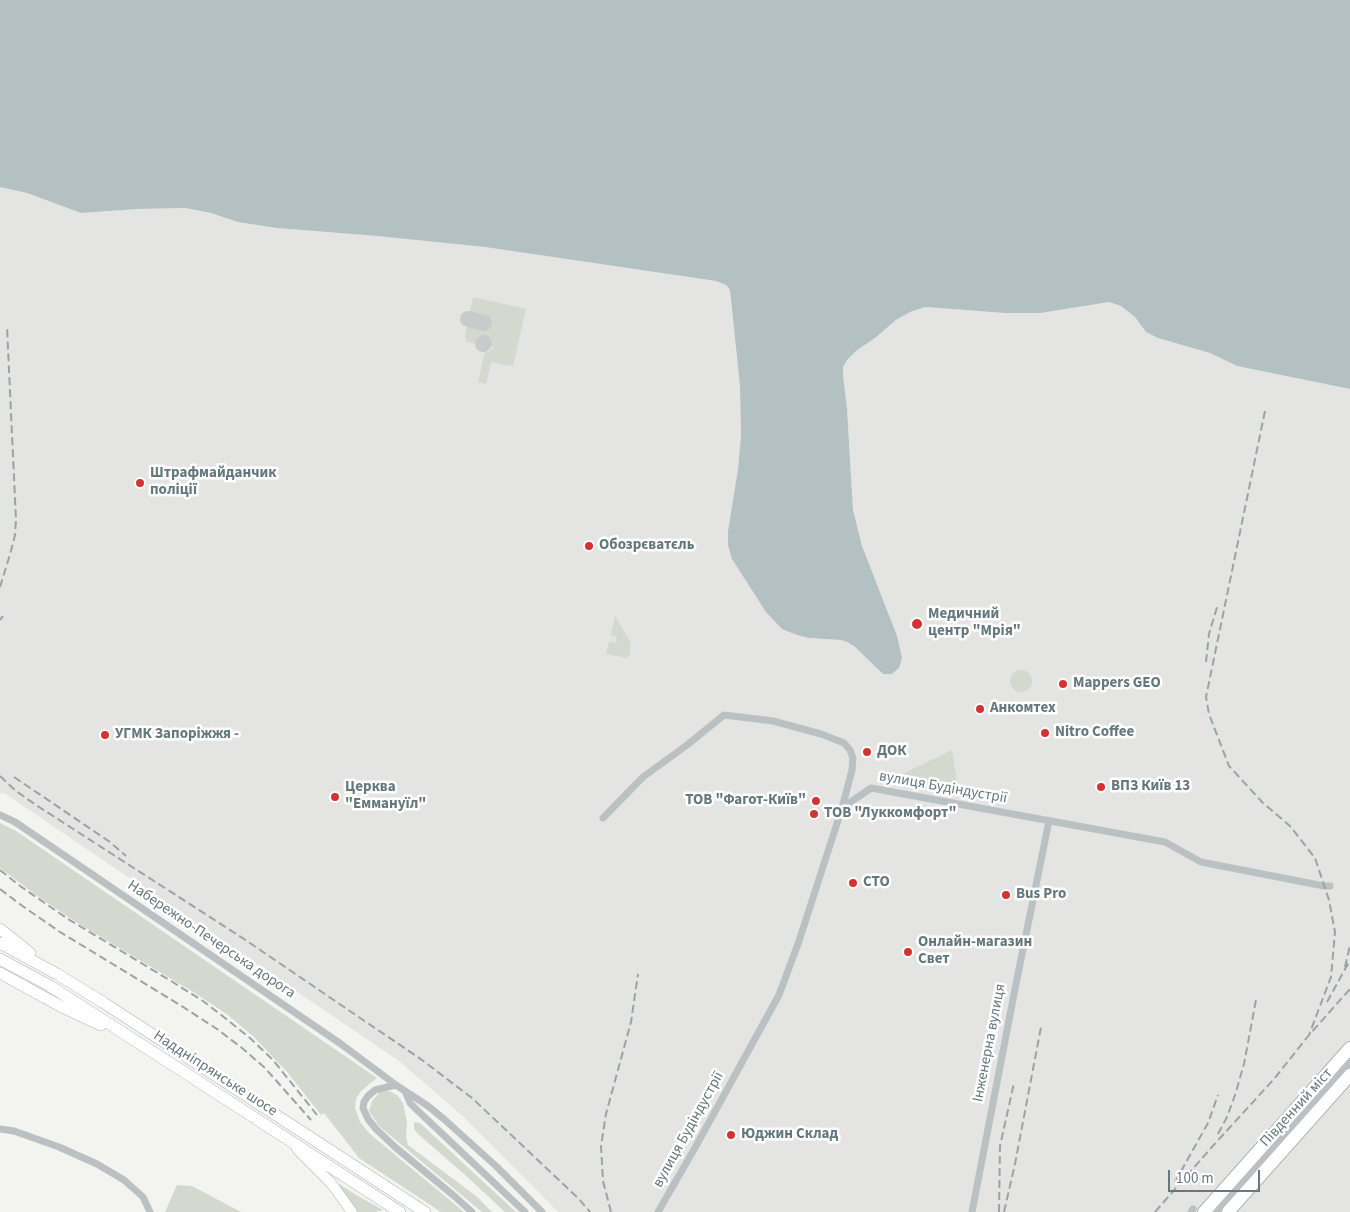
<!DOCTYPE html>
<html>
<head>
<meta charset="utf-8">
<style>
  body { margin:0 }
  #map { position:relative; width:1350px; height:1212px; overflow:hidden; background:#f3f3f0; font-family:"Source Sans 3",sans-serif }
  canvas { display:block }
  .scale { position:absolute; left:1168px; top:1170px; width:92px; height:22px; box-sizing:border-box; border:2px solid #65787e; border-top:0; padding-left:6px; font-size:15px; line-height:18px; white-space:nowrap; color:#65787e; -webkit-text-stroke:4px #fff; paint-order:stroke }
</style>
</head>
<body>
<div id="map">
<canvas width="1350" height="1212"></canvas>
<div class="scale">100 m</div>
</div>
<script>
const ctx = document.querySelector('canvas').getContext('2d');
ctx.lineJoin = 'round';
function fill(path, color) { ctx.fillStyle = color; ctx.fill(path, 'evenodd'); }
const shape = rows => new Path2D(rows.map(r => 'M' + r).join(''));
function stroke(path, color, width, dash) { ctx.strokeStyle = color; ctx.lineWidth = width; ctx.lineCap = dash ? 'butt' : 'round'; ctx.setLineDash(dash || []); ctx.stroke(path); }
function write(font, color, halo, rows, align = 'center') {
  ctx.font = font + ' "Source Sans 3",sans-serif'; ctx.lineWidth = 5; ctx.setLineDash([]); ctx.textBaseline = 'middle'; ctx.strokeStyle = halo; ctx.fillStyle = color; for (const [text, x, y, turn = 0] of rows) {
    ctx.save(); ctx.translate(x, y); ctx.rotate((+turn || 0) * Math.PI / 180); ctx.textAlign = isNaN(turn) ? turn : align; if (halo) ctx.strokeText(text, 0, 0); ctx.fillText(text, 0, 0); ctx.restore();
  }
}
const built = shape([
  [0,187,27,193,81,213,137,209,185,208,277,228,377,236,485,247,716,281,726,285,730,290,740,386,741,435,738,469,728,531,728,545,797,635,809,638,841,640,847,642,854,646,883,674,893,674,899,668,862,546,853,510,847,408,843,375,843,367,847,360,856,351,875,338,896,320,910,312,925,307,1005,313,1109,302,1121,306,1135,317,1146,332,1158,338,1210,353,1237,366,1350,389,1350,1212,558,1212,465,1118,399,1061,4,793,0,793]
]);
const green = shape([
  [473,297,526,309,513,366,491,362,486,384,478,382,485,351,488,352,495,347,467,342,466,340,465,335],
  [615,616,630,641,630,654,627,658,606,654,609,642,616,643,617,637,611,636],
  '1010 681a11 11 0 1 1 22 0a11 11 0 1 1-22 0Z',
  [952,750,959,795,904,785,902,774],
  [0,823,16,831,377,1078,361,1091,356,1099,355,1108,360,1122,370,1134,464,1212,441,1212,359,1158,324,1113,321,1115,288,1073,254,1037,228,1015,195,993,79,924,40,898,0,868],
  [389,1091,397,1095,403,1103,407,1122,406,1137,408,1145,476,1196,492,1212,482,1212,379,1126,369,1111,372,1101,380,1092],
  [414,1122,420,1123,516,1212,505,1212,464,1174,418,1134,414,1129],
  [334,1181,358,1196,383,1210,375,1212,356,1212],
  [177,1185,192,1186,241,1212,165,1212]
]);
const water = shape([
  [0,0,1350,0,1350,389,1237,366,1210,353,1158,338,1146,332,1135,317,1121,306,1109,302,1040,313,1005,313,925,307,910,312,896,320,875,338,856,351,847,360,843,367,843,375,847,408,853,510,862,546,897,636,902,658,899,668,892,674,883,674,854,646,847,642,841,640,809,638,797,635,782,629,766,612,732,559,728,545,728,531,738,469,741,435,740,386,730,290,726,285,716,281,485,247,377,236,277,228,238,222,211,213,185,208,137,209,81,213,27,193,0,187]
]);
const taxiway = shape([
  [468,319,484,323],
  [483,344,484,343]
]);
const street = shape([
  [0,815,15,822,96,877,341,1044,396,1085,428,1106,445,1120,497,1167,542,1212],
  [603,818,643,777,687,745,724,715,773,721,821,734,844,743,850,750,853,758,852,770,842,808],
  [396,1085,375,1090,368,1096,364,1102,363,1108,368,1119,376,1129,395,1147,453,1195,472,1212],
  [405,1091,410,1103,417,1110,525,1212],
  [0,1129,14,1131,59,1147,97,1164,124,1180,143,1197,150,1212],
  [658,1212,696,1146,779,995,799,941,842,808,871,788,1165,842,1201,862,1324,886,1330,886],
  [972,1212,1016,984,1049,821],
  [1191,1212,1193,1209],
  [1217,1212,1350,1063]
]);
const secondary = shape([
  [297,1149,331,1183,352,1212]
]);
const primary = shape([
  [0,929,30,953],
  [0,943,57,974,104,1003,425,1212],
  [0,959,50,986,187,1074,400,1212],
  [0,973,62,1007,101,1025]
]);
const highway = shape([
  [1204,1212,1350,1048],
  [1228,1212,1350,1075]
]);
const rail = shape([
  [1265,411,1206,697,1209,714,1229,766,1263,803,1290,826,1315,858,1329,900,1335,932,1331,977,1309,1035],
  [0,587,11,551,15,535,16,520,7,327],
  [0,620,3,616],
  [1206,662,1209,634,1218,604],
  [0,776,16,791,36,805,244,939,422,1060,472,1098,579,1199,590,1212],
  [14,777,110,842,126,856],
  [0,870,20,886,68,919,171,981,203,1001,225,1018,250,1038,273,1060,317,1115],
  [0,889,21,905,60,932,180,1005,217,1029,242,1048,265,1068,311,1120],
  [1345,967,1350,945],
  [1327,1002,1350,960],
  [1218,1134,1227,1117,1235,1095,1244,1064,1256,1000],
  [1175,1182,1208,1123,1218,1095],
  [611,1212,603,1181,601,1146,606,1114,631,1022,638,974],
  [999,1212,1000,1146,1014,1083],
  [1004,1212,1015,1164,1041,1027],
  [1155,1212,1211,1148,1274,1079,1309,1035,1350,989]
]);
const markers = [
  [140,483,5,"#d23531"],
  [589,546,5,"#d23531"],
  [917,624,6,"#d23531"],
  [1063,684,5,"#d23531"],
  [980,709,5,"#d23531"],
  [1045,733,5,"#d23531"],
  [105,735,5,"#d23531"],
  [867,752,5,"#d23531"],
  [1101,787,5,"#d23531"],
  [335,797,5,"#d23531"],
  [816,801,5,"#d23531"],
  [814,814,5,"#d23531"],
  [853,883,5,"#d23531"],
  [1006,895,5,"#d23531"],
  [908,952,5,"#d23531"],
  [731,1135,5,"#d23531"]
];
const poiNames = [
  ["Штрафмайданчик",150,474],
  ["поліції",150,491],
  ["Обозрєватєль",599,546],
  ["Медичний",928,615],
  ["центр \"Мрія\"",928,632],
  ["Mappers GEO",1073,684],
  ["Анкомтех",990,709],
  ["Nitro Coffee",1055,733],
  ["УГМК Запоріжжя -",115,735],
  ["ДОК",877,752],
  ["ВПЗ Київ 13",1111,787],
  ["Церква",345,788],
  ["\"Еммануїл\"",345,805],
  ["ТОВ \"Фагот-Київ\"",806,801,"right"],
  ["ТОВ \"Луккомфорт\"",824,814],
  ["СТО",863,883],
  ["Bus Pro",1016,895],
  ["Онлайн-магазин",918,943],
  ["Свет",918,960],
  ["Юджин Склад",741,1135]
];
const streetNames = [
  ["вулиця Будіндустрії",943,788,10],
  ["Набережно-Печерська дорога",211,940,34],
  ["Інженерна вулиця",990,1043,-79],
  ["Наддніпрянське шосе",215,1074,33],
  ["Південний міст",1297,1108,-48],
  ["вулиця Будіндустрії",689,1130,-61]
];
fill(built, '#e4e4e3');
fill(green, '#d4d8cf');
fill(water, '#b3c1c3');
stroke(taxiway, '#c7cbcb', 16);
stroke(secondary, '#adb4b6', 11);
stroke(primary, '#aeb4b6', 12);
stroke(highway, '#aeb3b5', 14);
stroke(street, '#bbc0c2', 7);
stroke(secondary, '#fff', 10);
stroke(primary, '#fff', 11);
stroke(highway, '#fff', 12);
stroke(rail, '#9ba3a6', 2, [8, 4]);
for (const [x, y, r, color] of markers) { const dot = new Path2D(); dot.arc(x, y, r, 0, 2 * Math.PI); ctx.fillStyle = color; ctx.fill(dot); stroke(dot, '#fff', 2); }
write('bold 15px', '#65787e', '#fff', poiNames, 'left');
write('15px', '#65787e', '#fff', streetNames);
</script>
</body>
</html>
